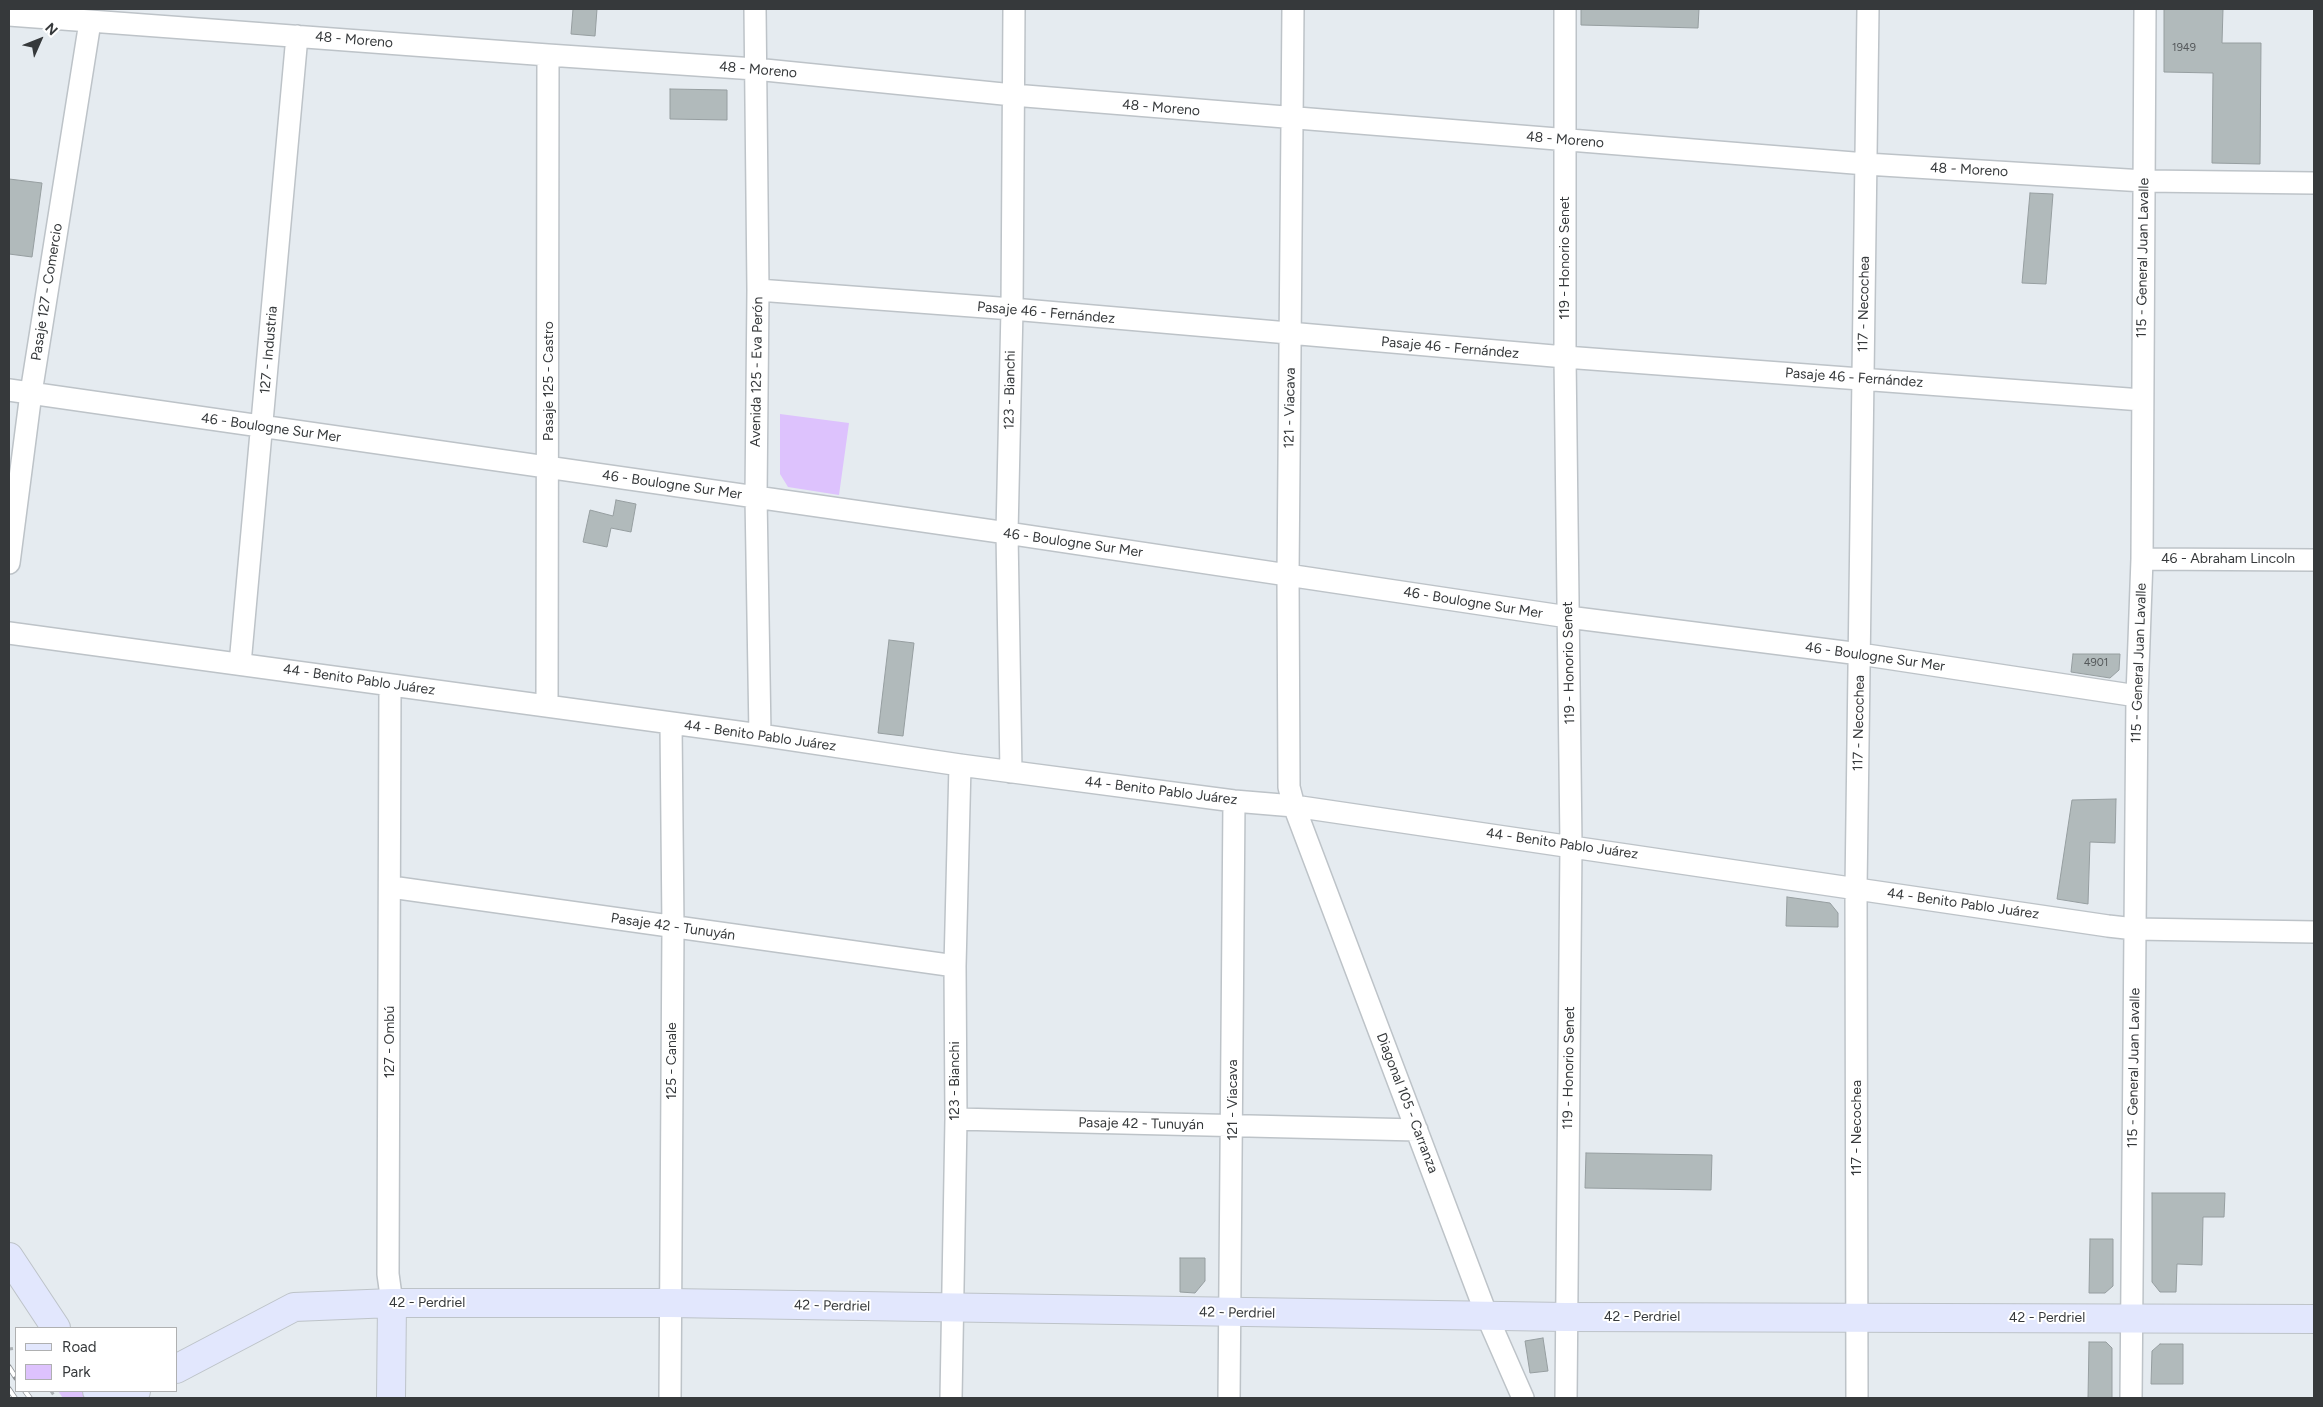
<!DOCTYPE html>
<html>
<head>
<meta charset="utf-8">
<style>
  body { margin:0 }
  #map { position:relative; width:2323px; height:1407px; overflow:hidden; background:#e5ebf0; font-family:Figtree,sans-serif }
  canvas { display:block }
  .frame { position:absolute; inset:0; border:10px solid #36393b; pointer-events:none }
  .legend { position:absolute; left:15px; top:1327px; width:162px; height:65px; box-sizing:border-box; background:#fff; border:1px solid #afb0b1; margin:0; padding:6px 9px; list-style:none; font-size:15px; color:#36393b }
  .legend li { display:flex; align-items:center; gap:10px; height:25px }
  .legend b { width:25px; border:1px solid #afb0b1 }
  .north { position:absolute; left:15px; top:15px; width:50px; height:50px; -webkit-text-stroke:4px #fff; paint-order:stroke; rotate:46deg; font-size:14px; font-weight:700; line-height:20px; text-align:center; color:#36393b }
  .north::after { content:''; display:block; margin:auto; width:18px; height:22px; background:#36393b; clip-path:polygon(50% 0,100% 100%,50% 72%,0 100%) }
</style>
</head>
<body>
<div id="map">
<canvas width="2323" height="1407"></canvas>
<div class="frame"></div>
<ul class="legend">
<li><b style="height:6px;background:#e2e7fd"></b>Road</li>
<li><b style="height:14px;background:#ddc2fd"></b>Park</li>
</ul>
<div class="north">N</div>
</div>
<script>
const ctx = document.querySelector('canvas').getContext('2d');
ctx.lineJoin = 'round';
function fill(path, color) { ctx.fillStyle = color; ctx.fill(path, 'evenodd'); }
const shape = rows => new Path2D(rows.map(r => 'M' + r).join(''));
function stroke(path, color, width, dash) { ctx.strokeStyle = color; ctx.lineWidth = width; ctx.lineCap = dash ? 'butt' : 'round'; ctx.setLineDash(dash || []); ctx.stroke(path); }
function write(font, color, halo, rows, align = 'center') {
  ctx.font = font + ' Figtree,sans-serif'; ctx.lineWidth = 4; ctx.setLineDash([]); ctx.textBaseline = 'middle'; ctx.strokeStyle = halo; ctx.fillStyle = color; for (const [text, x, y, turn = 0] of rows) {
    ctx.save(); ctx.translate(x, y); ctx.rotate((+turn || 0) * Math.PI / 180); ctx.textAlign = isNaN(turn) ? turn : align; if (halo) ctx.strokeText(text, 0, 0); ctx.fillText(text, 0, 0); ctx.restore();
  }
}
const green = shape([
  [780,414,849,423,839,495,788,487,780,474],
  [58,1391,85,1391,90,1398,63,1398]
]);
const building = shape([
  [573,9,597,9,595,36,571,34,573,9],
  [1581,9,1699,9,1698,28,1581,25,1581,9],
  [2164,9,2223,9,2222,43,2261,43,2260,164,2212,163,2213,73,2164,72,2164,9],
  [670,89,727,90,727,120,670,119,670,89],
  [9,179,42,183,32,257,9,254,9,179],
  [2030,193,2053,194,2046,284,2022,283,2030,193],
  [616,500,636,504,631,532,611,528,607,547,583,542,590,510,613,516,616,500],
  [889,640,914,643,903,736,878,733,889,640],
  [2073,654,2120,654,2119,670,2110,678,2071,672,2073,654],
  [2116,799,2115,843,2090,842,2088,904,2057,899,2072,800,2116,799],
  [1787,897,1830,903,1838,913,1838,927,1786,926,1787,897],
  [1586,1153,1712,1155,1711,1190,1585,1188,1586,1153],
  [2152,1193,2225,1193,2224,1217,2203,1217,2202,1265,2177,1264,2176,1292,2160,1292,2152,1282,2152,1193],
  [2090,1239,2113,1239,2113,1286,2105,1293,2089,1293,2090,1239],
  [1180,1258,1205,1258,1205,1281,1195,1293,1180,1292,1180,1258],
  [1543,1338,1548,1371,1530,1373,1525,1341,1543,1338],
  [2089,1342,2106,1342,2112,1348,2112,1398,2088,1398,2089,1342],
  [2160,1344,2183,1344,2183,1384,2151,1384,2152,1351,2160,1344]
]);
const path = shape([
  [9,1349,16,1348],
  [51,1391,56,1398]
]);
const street = shape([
  [755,9,758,290,756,497,760,735],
  [1293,9,1288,575,1289,787,1294,806,1487,1316,1523,1398],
  [1565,9,1565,357,1571,845,1566,1398],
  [9,15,548,55,755,69,1013,95,1866,164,2144,181,2314,183],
  [758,290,1012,309,1565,357,2142,400],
  [9,390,1007,533,1568,617,1860,654,2137,696],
  [2142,559,2314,560],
  [9,563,31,393,90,22],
  [9,633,760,735,960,765,1234,801,1294,806,2108,926,2135,929,2314,932],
  [240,664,297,36],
  [390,685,388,1274,392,1303],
  [547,706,548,55],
  [1011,772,1007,533,1012,309,1014,9],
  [391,887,955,966],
  [956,1119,1417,1130],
  [670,1398,673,928,671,724],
  [951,1398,956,1119,955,966,960,765],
  [1229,1398,1234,801],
  [1857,1398,1856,889,1868,9],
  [2131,1398,2137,696,2142,559,2145,9]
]);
const secondary = shape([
  [9,1257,56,1328],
  [176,1369,294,1307,392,1303,670,1303,1566,1317,2314,1319],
  [97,1391,102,1398],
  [122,1398,136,1391],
  [391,1398,392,1303]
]);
const rail = shape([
  [9,1367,16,1378],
  [9,1389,15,1398],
  [25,1391,30,1398]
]);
const numberNames = [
  ["1949",2184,48],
  ["4901",2096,663]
];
const streetNames = [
  ["48 - Moreno",354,40,5],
  ["48 - Moreno",758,70,5],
  ["48 - Moreno",1161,108,5],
  ["48 - Moreno",1565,140,5],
  ["48 - Moreno",1969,170,3],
  ["119 - Honorio Senet",1565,258,-90],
  ["115 - General Juan Lavalle",2143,258,-89],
  ["Pasaje 127 - Comercio",47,292,-81],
  ["117 - Necochea",1864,304,-89],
  ["Pasaje 46 - Fernández",1046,313,5],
  ["Pasaje 46 - Fernández",1450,348,5],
  ["127 - Industria",269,350,-85],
  ["Avenida 125 - Eva Perón",757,372,-89],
  ["Pasaje 46 - Fernández",1854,378,4],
  ["Pasaje 125 - Castro",549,381,-90],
  ["123 - Bianchi",1010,390,-89],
  ["121 - Viacava",1290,408,-89],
  ["46 - Boulogne Sur Mer",271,428,8],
  ["46 - Boulogne Sur Mer",672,485,8],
  ["46 - Boulogne Sur Mer",1073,543,8],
  ["46 - Abraham Lincoln",2228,559],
  ["46 - Boulogne Sur Mer",1473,603,9],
  ["46 - Boulogne Sur Mer",1875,657,8],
  ["119 - Honorio Senet",1569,663,-91],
  ["115 - General Juan Lavalle",2139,663,-88],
  ["44 - Benito Pablo Juárez",359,680,8],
  ["117 - Necochea",1859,723,-89],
  ["44 - Benito Pablo Juárez",760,736,8],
  ["44 - Benito Pablo Juárez",1161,791,7],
  ["44 - Benito Pablo Juárez",1562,844,8],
  ["44 - Benito Pablo Juárez",1963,904,8],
  ["Pasaje 42 - Tunuyán",673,927,8],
  ["127 - Ombú",390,1042,-90],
  ["125 - Canale",672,1061,-90],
  ["119 - Honorio Senet",1569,1068,-89],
  ["115 - General Juan Lavalle",2134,1068,-89],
  ["123 - Bianchi",955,1081,-90],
  ["121 - Viacava",1233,1100,-90],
  ["Diagonal 105 - Carranza",1407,1103,69],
  ["Pasaje 42 - Tunuyán",1141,1124,1],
  ["117 - Necochea",1857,1128,-90],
  ["42 - Perdriel",427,1303],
  ["42 - Perdriel",832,1306,1],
  ["42 - Perdriel",1237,1313,1],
  ["42 - Perdriel",1642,1317],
  ["42 - Perdriel",2047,1318]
];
fill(green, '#ddc2fd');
fill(building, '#b1babb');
stroke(building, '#969ea0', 1);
stroke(street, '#bdc3c8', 24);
stroke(secondary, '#bdc3c8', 30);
stroke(path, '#abb0b4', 3, [4, 4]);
stroke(street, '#fff', 21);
stroke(secondary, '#e2e7fd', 28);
stroke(rail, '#8e9296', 5.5);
stroke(rail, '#fff', 4, [11]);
write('11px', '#55595b', null, numberNames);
write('14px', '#36393b', '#fff', streetNames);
</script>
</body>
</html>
